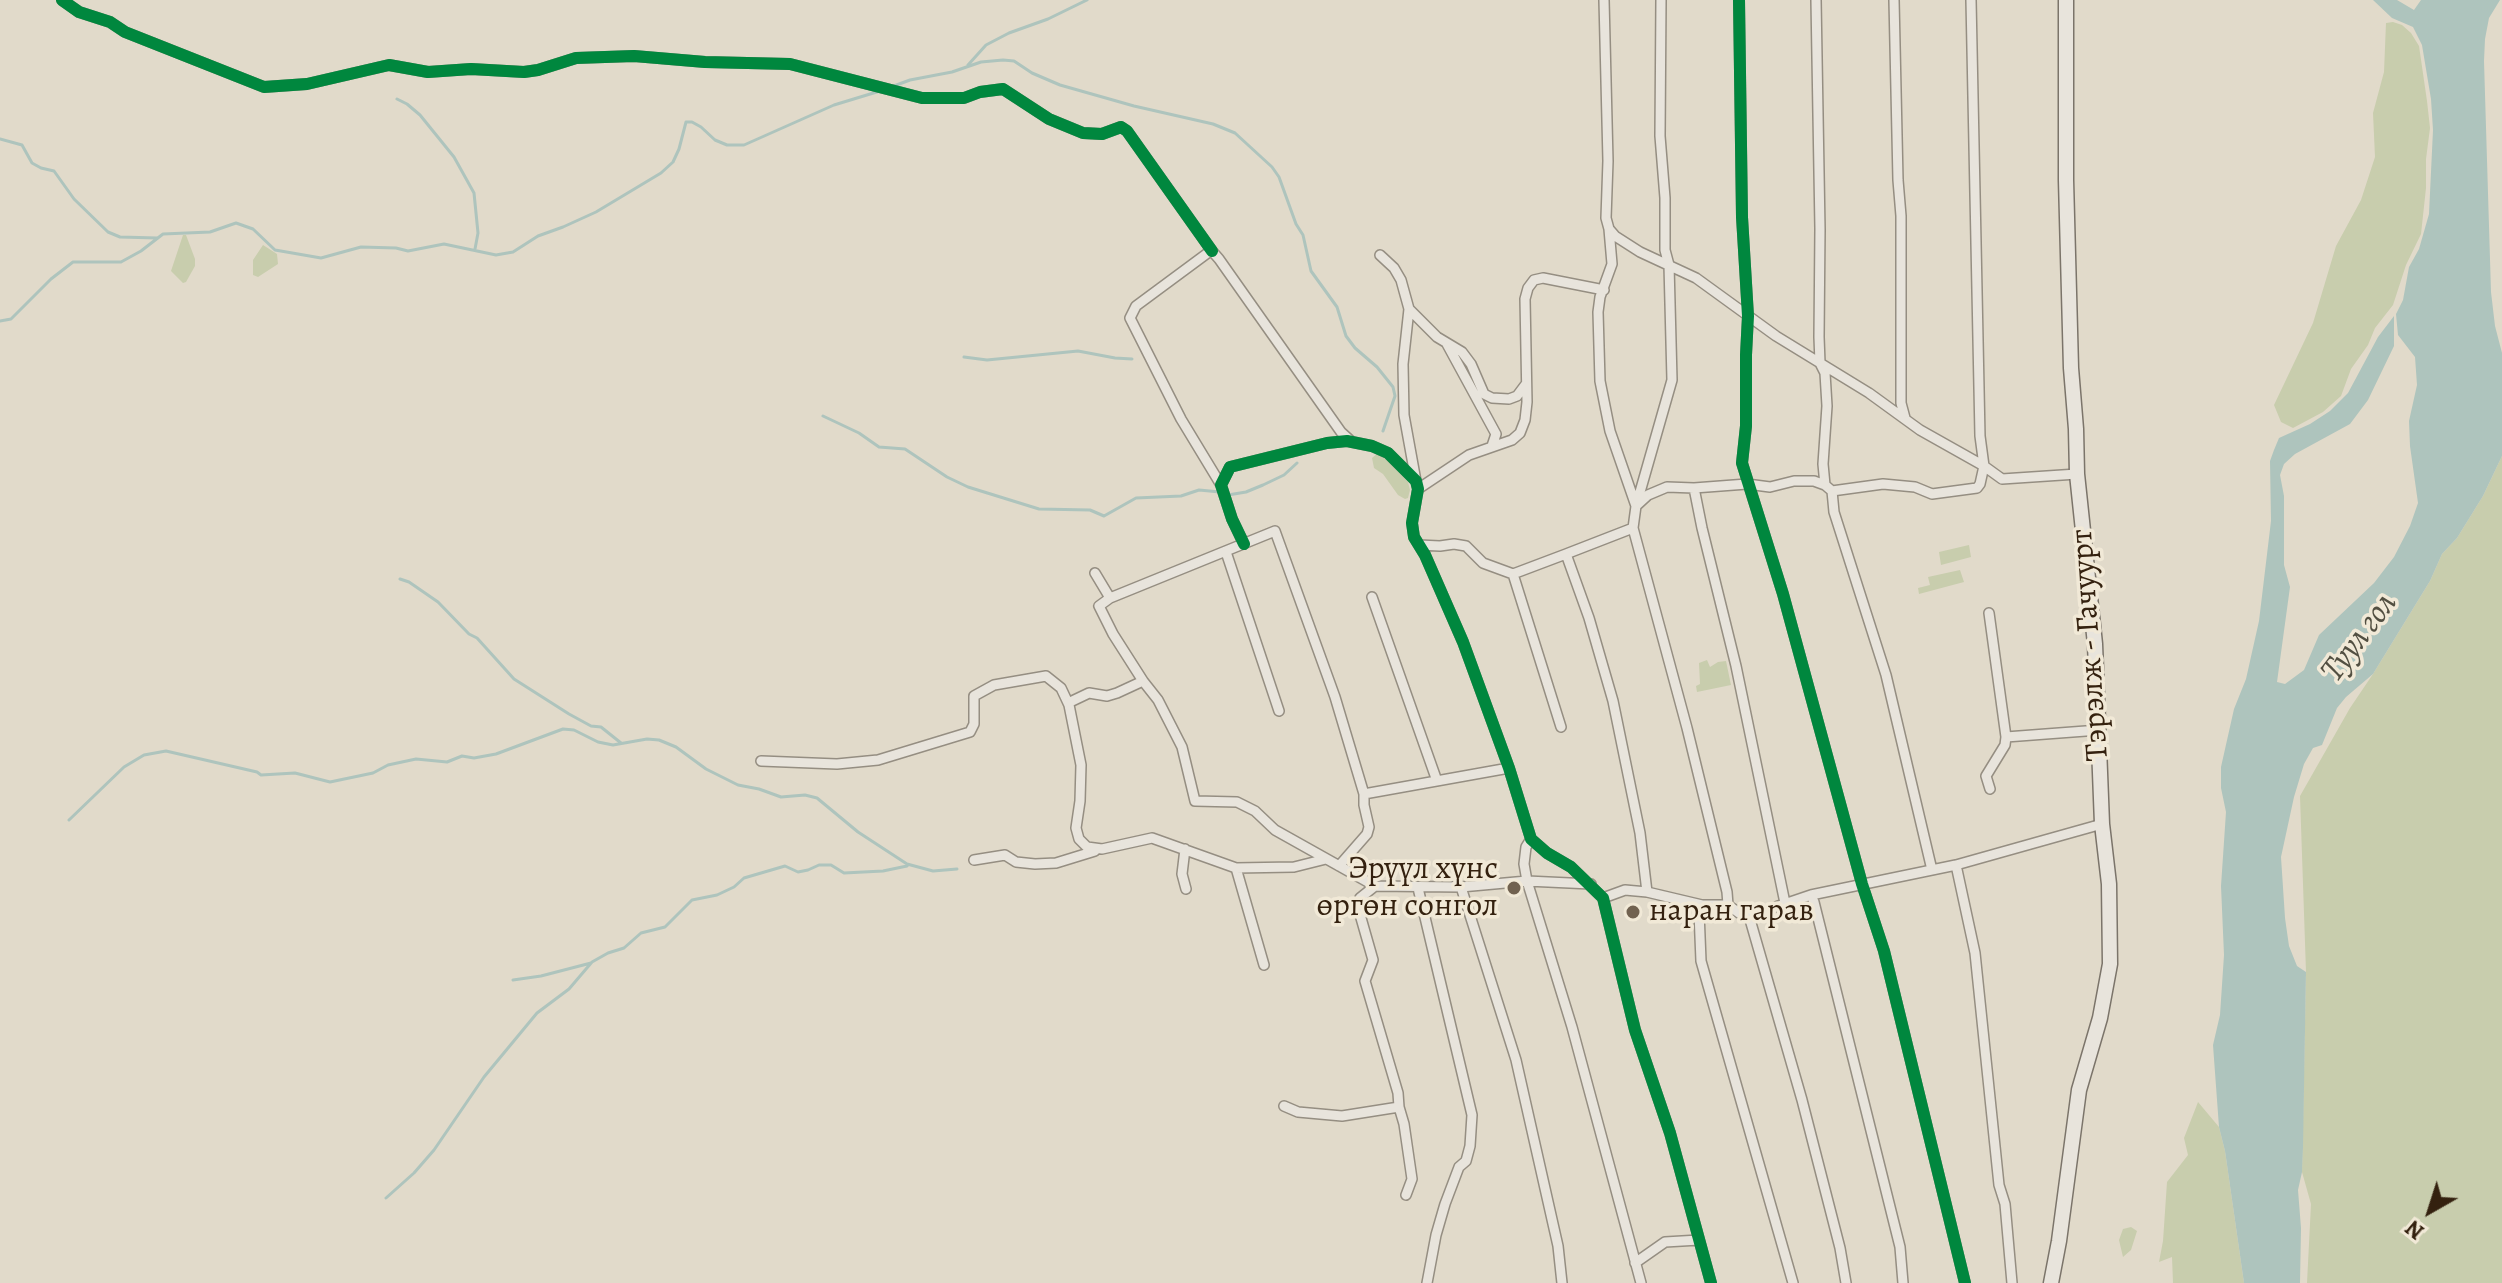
<!DOCTYPE html>
<html>
<head>
<meta charset="utf-8">
<style>
  body { margin:0 }
  #map { position:relative; width:2502px; height:1283px; overflow:hidden; background:#e1daca; font-family:Alegreya,serif }
  canvas { display:block }
  .north { position:absolute; left:2390px; top:1171px; width:80px; height:80px; -webkit-text-stroke:6px #f1e9d7; paint-order:stroke; rotate:219deg; font-size:22px; font-weight:700; line-height:32px; text-align:center; color:#34210f }
  .north::after { content:''; display:block; margin:auto; width:28px; height:36px; background:#34210f; clip-path:polygon(50% 0,100% 100%,50% 72%,0 100%) }
</style>
</head>
<body>
<div id="map">
<canvas width="2502" height="1283"></canvas>
<div class="north">N</div>
</div>
<script>
const ctx = document.querySelector('canvas').getContext('2d');
ctx.lineJoin = 'round';
function fill(path, color) { ctx.fillStyle = color; ctx.fill(path, 'evenodd'); }
const shape = rows => new Path2D(rows.map(r => 'M' + r).join(''));
function stroke(path, color, width, dash) { ctx.strokeStyle = color; ctx.lineWidth = width; ctx.lineCap = dash ? 'butt' : 'round'; ctx.setLineDash(dash || []); ctx.stroke(path); }
function write(font, color, halo, rows, align = 'center') {
  ctx.font = font + ' Alegreya,serif'; ctx.lineWidth = 7; ctx.setLineDash([]); ctx.textBaseline = 'middle'; ctx.strokeStyle = halo; ctx.fillStyle = color; for (const [text, x, y, turn = 0] of rows) {
    ctx.save(); ctx.translate(x, y); ctx.rotate((+turn || 0) * Math.PI / 180); ctx.textAlign = isNaN(turn) ? turn : align; if (halo) ctx.strokeText(text, 0, 0); ctx.fillText(text, 0, 0); ctx.restore();
  }
}
const green = shape([
  [2393,22,2402,25,2411,33,2419,46,2427,101,2430,128,2426,159,2426,188,2421,234,2406,265,2393,305,2375,328,2368,345,2351,369,2341,396,2323,412,2293,428,2281,422,2274,405,2313,323,2336,246,2361,200,2375,157,2373,113,2384,72,2386,23],
  [183,235,186,235,195,259,195,266,186,282,183,283,171,271],
  [263,245,277,254,278,264,258,277,253,275,253,260],
  [1379,452,1385,452,1393,466,1408,482,1410,490,1408,498,1405,499,1398,495,1383,474,1374,468,1372,458],
  [2502,456,2502,1283,2307,1283,2311,1204,2302,1172,2306,972,2300,796,2350,708,2373,674,2430,581,2442,554,2457,538,2483,496],
  [1969,545,1971,557,1941,565,1939,552],
  [1960,570,1964,582,1919,594,1918,588,1930,585,1928,577],
  [1707,660,1710,667,1718,662,1726,661,1731,685,1697,692,1696,686,1700,684,1699,663],
  [2198,1102,2219,1127,2225,1151,2244,1283,2173,1283,2172,1257,2159,1262,2163,1241,2167,1182,2188,1155,2184,1138],
  [2131,1227,2137,1231,2131,1250,2123,1257,2119,1240,2123,1229]
]);
const water = shape([
  [2373,0,2397,0,2414,10,2421,0,2500,0,2489,18,2485,39,2484,61,2491,292,2495,326,2502,353,2502,456,2483,496,2457,538,2442,554,2430,581,2373,674,2346,697,2337,708,2322,745,2313,748,2304,764,2294,797,2281,857,2285,918,2289,946,2297,966,2306,972,2303,1147,2302,1172,2298,1190,2301,1228,2300,1283,2244,1283,2225,1151,2219,1127,2213,1045,2220,1015,2224,955,2221,886,2226,812,2221,788,2221,767,2234,709,2246,679,2259,621,2271,521,2270,461,2274,450,2279,438,2310,424,2330,411,2348,393,2378,337,2394,316,2394,346,2368,400,2350,424,2295,454,2284,464,2280,475,2284,496,2284,565,2290,587,2277,682,2285,684,2304,670,2319,635,2374,583,2394,557,2410,526,2418,503,2410,446,2409,421,2417,385,2415,357,2398,335,2396,314,2403,300,2409,267,2419,249,2429,214,2433,130,2431,99,2422,45,2413,27,2392,18]
]);
const stream = shape([
  [968,65,986,45,1009,33,1048,19,1087,0],
  [891,87,910,80,952,72,981,62,1003,60,1014,61,1032,73,1060,85,1134,106,1213,124,1235,133,1272,167,1279,177,1296,224,1303,235,1311,271,1337,307,1346,336,1355,348,1377,367,1393,387,1395,396,1383,431],
  [397,99,407,104,420,115,454,157,474,193,478,233,475,249],
  [0,139,22,145,32,163,41,168,54,171,74,199,108,232,120,237,157,238],
  [0,321,11,319,51,279,73,262,121,262,141,251,163,234,210,232,236,223,253,229,275,250,321,258,361,247,396,248,408,251,444,244,496,255,513,252,538,236,563,227,596,212,661,173,673,162,679,149,686,122,692,122,701,127,715,140,727,145,744,145,834,105,880,91],
  [964,357,987,360,1078,351,1115,358,1132,359],
  [823,416,859,433,879,447,905,449,947,477,968,487,1039,509,1090,510,1104,516,1136,498,1181,496,1199,490,1220,492],
  [1228,495,1246,492,1263,485,1284,475,1297,463],
  [400,579,409,582,438,602,469,634,477,638,514,679,569,714,591,726,601,727,621,743],
  [69,820,124,767,144,755,166,751,257,772,261,775,295,773,330,782,373,773,388,765,416,759,447,762,462,756,474,758,496,754,563,729,574,730,598,742,613,745,647,739,659,740,676,747,706,769,738,785,759,789,781,797,805,795,817,798,858,832,907,864,933,871,957,869],
  [513,980,541,976,591,963],
  [386,1198,414,1173,434,1150,484,1077,537,1013,569,989,592,962,608,953,624,948,641,933,665,927,692,900,717,895,734,887,744,878,785,866,798,872,808,870,819,865,831,865,844,873,883,871,907,866]
]);
const street = shape([
  [62,0,79,12,110,22,125,32,264,87,307,84,389,65,428,72,471,69,524,72,538,70,576,58,634,56,705,62,790,64,922,98,964,98,980,92,1003,89,1049,119,1083,133,1102,134,1121,127,1127,131,1212,251],
  [1739,0,1742,217,1748,316,1746,355,1746,426,1742,463,1783,594,1862,884,1884,951,1965,1283],
  [1816,0,1820,229,1819,337,1820,363,1825,373,1827,406,1823,464,1825,485],
  [1894,0,1898,180,1901,216,1901,403,1905,418],
  [1971,0,1980,436,1984,466,2002,479,2077,474],
  [1609,229,1612,264,1600,297,1598,312,1600,381,1610,431,1636,506],
  [1380,255,1394,268,1401,280,1409,309,1437,337,1462,352,1471,364,1484,394,1492,398,1509,399,1517,396,1526,384],
  [1409,309,1403,364,1404,415,1416,481],
  [1447,344,1496,434,1492,446],
  [1221,485,1181,419,1130,318,1136,306,1209,252,1212,251,1219,259,1341,432,1352,442],
  [1694,488,1702,528,1736,666,1785,903],
  [1418,489,1469,455,1512,440,1520,433,1525,420,1527,402,1525,299,1528,288,1534,280,1543,278,1604,290],
  [1832,491,1834,512,1886,675,1932,870],
  [1636,506,1672,380,1669,265,1665,250,1665,198,1660,136,1661,0],
  [1633,528,1687,728,1727,892,1728,905],
  [1244,544,1232,519,1221,485,1230,467,1327,443,1347,441,1372,446,1388,453,1416,481,1418,489,1412,523,1414,537,1425,555,1463,642,1509,768,1531,839,1547,853,1571,867,1603,898,1635,1030,1670,1133,1711,1283],
  [1419,545,1440,546,1454,544,1466,546,1483,563,1513,574],
  [1226,552,1279,711],
  [1566,554,1633,528,1636,506,1648,495,1667,487,1694,488,1747,484,1770,487,1794,481,1814,481,1825,485,1832,491,1883,484,1915,487,1932,494,1977,488,1980,484,1984,466,1920,430,1869,393,1776,336,1696,278,1640,252,1615,236,1609,229,1606,218,1608,161,1604,0],
  [1372,597,1437,781],
  [1110,598,1275,531,1335,697,1364,794,1509,768],
  [1989,613,2006,737,2099,730],
  [1143,681,1158,700,1182,747,1195,801,1237,802,1255,811,1275,830,1375,886,1461,887,1516,1060,1558,1246,1562,1283],
  [1068,703,1089,693,1107,696,1117,693,1143,681,1113,634,1099,606,1110,598,1095,573],
  [1561,727,1513,574,1566,554,1589,618,1613,701,1640,833,1647,892],
  [761,761,837,764,878,760,970,732,974,724,974,696,994,685,1046,676,1061,688,1069,705,1081,765,1080,801,1076,828,1079,839,1087,847,1102,849,1152,838,1236,868,1294,867,1326,859],
  [1990,789,1986,776,2005,745,2006,737],
  [1531,839,1526,847,1524,864,1527,881,1591,884],
  [1185,849,1182,874,1186,889],
  [974,860,1005,855,1016,862,1035,864,1056,863,1095,851],
  [1956,865,1975,953,1999,1185,2005,1204,2012,1283],
  [1339,866,1367,834,1369,827,1364,805,1364,794],
  [1236,868,1264,965],
  [1375,886,1360,898,1359,911,1373,960,1365,981,1398,1093,1399,1107,1404,1124,1412,1179,1406,1195],
  [1461,887,1527,881,1572,1027,1641,1283],
  [1418,888,1472,1115,1470,1146,1466,1161,1459,1167,1445,1204,1436,1235,1427,1283],
  [1811,895,1956,865,2102,824],
  [1603,898,1625,890,1647,892,1702,905,1699,912,1701,961,1793,1283],
  [1702,905,1728,905,1739,913,1749,916,1802,1100,1840,1248,1846,1283],
  [1749,916,1811,895,1814,902,1900,1247,1903,1283],
  [1284,1106,1298,1112,1342,1116,1399,1107],
  [1635,1263,1665,1242,1699,1240]
]);
const secondary = shape([
  [2051,1283,2059,1241,2079,1090,2100,1018,2110,964,2109,884,2102,824,2095,644,2077,474,2076,429,2071,368,2066,180,2066,0]
]);
const cycleway = shape([
  [62,0,79,12,110,22,125,32,264,87,307,84,389,65,428,72,471,69,524,72,538,70,576,58,634,56,705,62,790,64,922,98,964,98,980,92,1003,89,1049,119,1083,133,1102,134,1121,127,1127,131,1212,251],
  [1739,0,1742,217,1748,316,1746,355,1746,426,1742,463,1783,594,1862,884,1884,951,1965,1283],
  [1244,544,1232,519,1221,485,1230,467,1327,443,1347,441,1372,446,1388,453,1416,481,1418,489,1412,523,1414,537,1425,555,1463,642,1509,768,1531,839,1547,853,1571,867,1603,898,1635,1030,1670,1133,1711,1283]
]);
const markers = [
  [1514,888,8,"#716250"],
  [1633,912,8,"#716250"]
];
const streetNames = [
  ["Тэрэлж - Гачуурт",2091,645,-94]
];
const poiNames = [
  ["Эрүүл хүнс",1498,870],
  ["өргөн сонгол",1498,907],
  ["наран гарав",1649,912,"left"]
];
const waterNames = [
  ["Туул гол",2360,638,-53]
];
fill(green, '#c8cdad');
fill(water, '#aec4bd');
stroke(stream, '#aec4bd', 3);
stroke(street, '#958e82', 12);
stroke(secondary, '#7b746a', 17);
stroke(street, '#e8e4dc', 9);
stroke(secondary, '#e8e4dc', 14);
stroke(cycleway, '#00873e', 12);
for (const [x, y, r, color] of markers) { const dot = new Path2D(); dot.arc(x, y, r, 0, 2 * Math.PI); ctx.fillStyle = color; ctx.fill(dot); stroke(dot, '#f1e9d7', 3); }
write('32px', '#34210f', '#f1e9d7', streetNames);
write('32px', '#34210f', '#f1e9d7', poiNames, 'right');
write('italic 34px', '#524f41', '#f1e9d7', waterNames);
</script>
</body>
</html>
